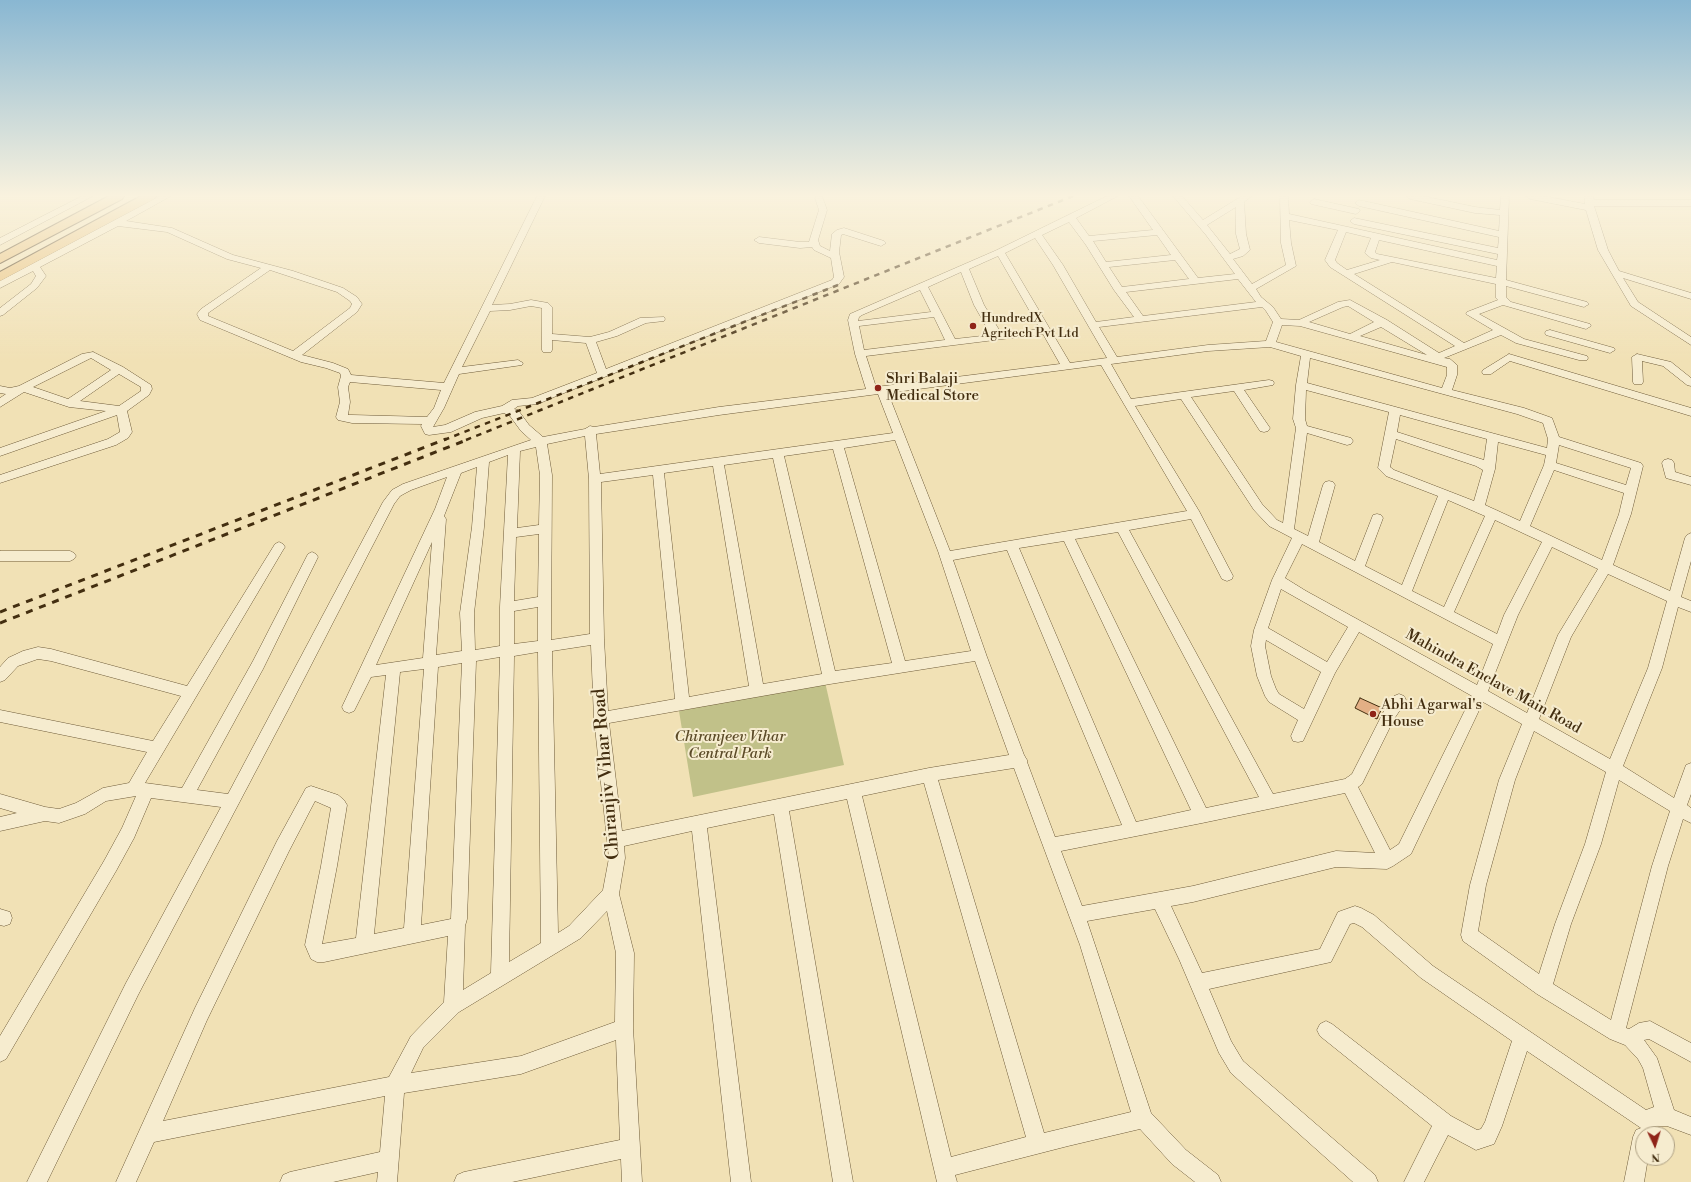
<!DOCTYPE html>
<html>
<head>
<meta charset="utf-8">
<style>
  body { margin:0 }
  #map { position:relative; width:1691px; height:1182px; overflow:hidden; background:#f1e1b5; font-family:"Libre Bodoni",serif }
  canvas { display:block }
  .north { position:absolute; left:1635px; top:1126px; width:40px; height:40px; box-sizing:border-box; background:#f6eccf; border:1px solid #aea083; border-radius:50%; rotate:176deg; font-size:11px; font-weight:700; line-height:16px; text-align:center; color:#432e10 }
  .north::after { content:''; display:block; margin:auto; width:14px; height:18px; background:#8f2418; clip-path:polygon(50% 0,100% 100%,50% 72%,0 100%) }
</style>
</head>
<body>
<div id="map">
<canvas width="1691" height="1182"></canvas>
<div class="north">N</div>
</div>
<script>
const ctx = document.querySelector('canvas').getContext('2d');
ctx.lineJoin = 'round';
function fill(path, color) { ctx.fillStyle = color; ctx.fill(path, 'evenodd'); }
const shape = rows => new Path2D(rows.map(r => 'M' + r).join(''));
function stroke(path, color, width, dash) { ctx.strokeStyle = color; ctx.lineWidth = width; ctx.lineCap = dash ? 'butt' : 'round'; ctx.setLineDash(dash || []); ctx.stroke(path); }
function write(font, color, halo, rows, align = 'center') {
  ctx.font = font + ' "Libre Bodoni",serif'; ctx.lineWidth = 4; ctx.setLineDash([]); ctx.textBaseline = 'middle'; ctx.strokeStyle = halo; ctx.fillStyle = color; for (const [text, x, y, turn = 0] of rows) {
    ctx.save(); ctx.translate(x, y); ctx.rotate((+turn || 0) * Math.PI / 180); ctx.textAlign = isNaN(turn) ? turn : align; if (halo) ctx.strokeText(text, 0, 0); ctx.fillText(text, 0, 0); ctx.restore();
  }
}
const green = shape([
  [825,682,844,765,693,797,679,711]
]);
const building = shape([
  [1360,698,1382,708,1377,719,1355,708,1360,698]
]);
const minor = shape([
  [82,196,93,196,0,245,0,238,82,196],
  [160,196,171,196,126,221,172,228,233,255,293,271,343,288,357,297,362,304,357,312,302,355,333,363,348,369,351,375,444,383,537,196,545,196,492,305,510,304,531,300,548,303,552,307,552,334,590,337,609,332,640,318,664,317,665,319,664,321,646,323,617,336,596,342,606,369,832,280,834,277,831,258,814,250,812,247,800,248,759,243,754,240,759,237,800,242,809,242,819,210,815,198,816,196,822,196,827,210,818,240,820,246,830,251,832,234,837,230,844,228,884,241,886,243,881,246,843,234,841,235,839,252,844,277,839,284,554,397,538,404,518,406,514,409,518,410,529,425,543,437,585,429,590,426,594,427,719,407,866,389,855,354,848,320,850,314,997,250,1107,196,1118,196,1076,218,1089,236,1153,230,1129,196,1138,196,1198,278,1235,274,1206,235,1173,196,1182,196,1203,220,1242,196,1252,196,1244,202,1246,234,1250,250,1243,256,1233,259,1252,284,1286,265,1281,243,1280,196,1288,196,1289,214,1497,260,1498,254,1354,224,1350,221,1354,218,1498,248,1499,237,1359,206,1355,203,1359,200,1499,231,1500,215,1475,213,1410,199,1406,196,1423,196,1475,207,1500,210,1501,196,1509,196,1506,280,1587,302,1589,304,1584,307,1506,286,1506,297,1511,302,1590,324,1591,326,1586,329,1503,305,1479,314,1524,339,1587,356,1588,358,1587,360,1579,360,1516,343,1501,335,1444,358,1450,359,1457,365,1457,375,1452,390,1524,408,1552,418,1559,437,1641,463,1643,466,1631,514,1613,565,1670,591,1685,538,1687,535,1691,533,1691,561,1681,597,1691,601,1691,612,1678,607,1662,668,1623,766,1674,798,1686,765,1691,763,1691,794,1687,805,1691,808,1691,823,1683,819,1668,866,1626,1028,1629,1029,1639,1023,1650,1021,1691,1043,1691,1062,1649,1039,1644,1040,1657,1058,1674,1110,1691,1117,1691,1135,1667,1126,1656,1126,1648,1130,1651,1134,1643,1134,1643,1158,1648,1158,1644,1182,1624,1182,1633,1137,1636,1130,1641,1128,1527,1051,1502,1126,1494,1144,1476,1150,1448,1135,1424,1182,1404,1182,1432,1126,1320,1036,1317,1030,1320,1024,1326,1021,1332,1024,1451,1116,1477,1130,1481,1129,1485,1122,1512,1041,1421,978,1362,927,1354,923,1350,924,1331,962,1209,989,1231,1041,1243,1061,1375,1175,1378,1182,1353,1182,1231,1073,1219,1053,1179,959,1155,909,1087,921,1151,1113,1186,1150,1218,1175,1221,1182,1195,1182,1172,1164,1140,1129,1068,1146,955,1175,957,1182,937,1182,847,799,789,811,853,1182,833,1182,774,814,707,828,751,1182,731,1182,692,831,624,846,625,858,619,894,634,953,633,1028,642,1182,622,1182,621,1159,512,1182,454,1182,457,1175,464,1172,620,1140,616,1040,521,1074,404,1093,397,1182,377,1182,378,1172,333,1182,280,1182,283,1175,290,1172,380,1152,385,1096,154,1142,136,1182,116,1182,195,1008,277,841,306,788,311,786,338,795,344,800,347,805,337,866,322,944,356,938,386,675,371,677,354,711,349,713,344,711,342,707,435,509,447,477,411,490,400,496,394,504,289,708,138,995,47,1182,27,1182,126,983,221,807,151,798,134,838,116,871,6,1059,0,1062,0,1036,104,861,122,828,136,796,106,801,85,814,59,823,45,821,0,831,0,817,17,813,0,808,0,794,45,807,59,809,76,803,103,788,129,783,147,752,0,722,0,710,153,741,181,696,51,661,38,659,18,666,5,680,0,682,0,667,8,658,23,651,38,647,51,649,187,686,275,544,279,542,283,544,285,547,283,550,145,783,182,788,253,661,308,554,312,552,316,554,318,557,263,669,197,790,228,794,383,502,392,490,403,484,531,440,521,431,510,416,504,413,482,418,451,432,429,435,425,434,421,426,422,424,352,423,338,420,336,417,340,402,338,387,341,376,340,373,326,368,301,362,200,320,197,314,201,309,261,268,227,259,167,232,118,226,40,267,46,276,37,288,3,315,0,316,0,308,31,284,36,276,33,271,0,288,0,281,160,196],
  [1236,207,1236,234,1240,249,1230,254,1207,225,1236,207],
  [1289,220,1338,230,1325,260,1330,267,1455,346,1439,353,1387,320,1350,300,1338,302,1299,320,1281,319,1273,307,1261,297,1256,289,1296,266,1291,243,1289,220],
  [1069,222,1086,245,1114,290,1134,317,1096,322,1063,265,1042,235,1069,222],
  [1346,232,1371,238,1365,253,1371,258,1380,260,1347,270,1337,263,1335,260,1346,232],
  [1157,235,1171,255,1106,262,1093,241,1157,235],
  [1035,238,1053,265,1107,358,1070,363,1005,253,1035,238],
  [1379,240,1497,266,1496,278,1377,254,1375,252,1379,240],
  [998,256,1040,329,1001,333,984,305,969,269,998,256],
  [1175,260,1189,279,1122,287,1109,267,1175,260],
  [1392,262,1496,284,1496,298,1498,300,1467,312,1466,314,1493,330,1464,343,1354,274,1392,262],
  [270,270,337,292,350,301,352,304,350,308,293,351,208,316,208,313,270,270],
  [961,272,974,305,991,335,955,339,928,287,961,272],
  [1238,279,1256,302,1143,316,1126,292,1238,279],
  [920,290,931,312,858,321,859,317,862,315,920,290],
  [531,306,542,308,542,350,543,352,551,352,552,350,552,340,586,343,597,373,532,398,512,400,502,406,475,412,445,425,433,427,444,408,459,374,522,365,523,363,518,360,462,367,490,311,510,310,531,306],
  [1348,306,1374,322,1350,334,1309,322,1343,307,1348,306],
  [1262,307,1266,311,1273,322,1266,341,1208,345,1117,357,1099,327,1262,307],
  [934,317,945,340,864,350,859,326,934,317],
  [1282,325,1300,326,1447,367,1447,375,1442,388,1276,342,1282,325],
  [1381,327,1427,355,1360,336,1381,327],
  [1043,334,1060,364,876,387,866,356,1043,334],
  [1270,347,1301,356,1296,385,1293,419,1296,428,1283,523,1277,520,1262,504,1191,397,1234,391,1260,431,1264,432,1268,431,1270,428,1244,390,1273,385,1274,383,1273,381,1269,380,1131,399,1111,364,1208,351,1270,347],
  [1310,358,1517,414,1543,423,1548,439,1547,448,1307,383,1310,358],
  [1101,365,1187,511,950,551,888,393,1101,365],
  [350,382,441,390,434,408,427,417,352,415,348,415,350,402,348,387,350,382],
  [1306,390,1389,412,1378,468,1386,476,1438,496,1402,585,1365,566,1383,518,1381,515,1377,514,1373,515,1355,561,1319,542,1335,485,1333,482,1329,481,1325,482,1323,485,1308,536,1294,529,1307,433,1347,445,1351,444,1353,441,1351,438,1307,426,1305,419,1306,390],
  [878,394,893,433,600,474,596,434,719,415,878,394],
  [1181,399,1254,510,1269,526,1292,538,1272,580,1254,630,1251,646,1257,676,1265,696,1269,702,1298,720,1291,736,1293,741,1298,742,1303,741,1335,673,1359,632,1472,696,1399,844,1390,850,1358,787,1362,784,1394,719,1404,704,1406,700,1404,696,1399,694,1394,696,1384,711,1352,774,1345,779,1273,794,1129,530,1191,519,1222,579,1227,581,1232,579,1233,576,1199,511,1135,406,1181,399],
  [1400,415,1487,439,1484,460,1397,432,1400,415],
  [585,436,589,479,590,634,551,640,552,475,547,444,585,436],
  [1396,439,1476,466,1483,470,1474,501,1394,470,1390,467,1396,439],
  [895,440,938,551,971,651,905,661,844,448,895,440],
  [1498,442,1546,455,1544,465,1520,521,1485,505,1495,469,1498,442],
  [1559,445,1631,468,1626,485,1556,463,1559,445],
  [536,447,540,475,539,525,517,528,520,451,536,447],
  [833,449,892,663,835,671,784,456,833,449],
  [508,455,500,607,500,646,475,650,474,613,484,527,489,462,508,455],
  [773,458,822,674,763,684,724,465,773,458],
  [713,466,749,686,689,697,664,473,713,466],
  [477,467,472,527,460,613,462,651,436,655,446,519,444,516,461,473,477,467],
  [1554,470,1624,493,1619,514,1602,560,1530,526,1554,470],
  [653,475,675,699,608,711,604,639,601,482,653,475],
  [1448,500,1485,516,1444,607,1412,591,1448,500],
  [1495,520,1542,542,1504,615,1497,634,1454,612,1495,520],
  [1118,532,1259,797,1206,808,1075,539,1118,532],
  [539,534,538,597,514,601,516,537,539,534],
  [1064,541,1191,810,1136,822,1019,548,1064,541],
  [432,542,423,658,376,665,432,542],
  [1302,544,1493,644,1477,685,1306,591,1285,578,1302,544],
  [1552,547,1598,569,1558,635,1527,713,1488,691,1518,615,1552,547],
  [1007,550,1122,825,1055,837,1027,762,1027,760,1024,755,987,657,953,560,1007,550],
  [1608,574,1667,601,1648,668,1610,759,1539,719,1571,637,1608,574],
  [1281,589,1348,627,1327,662,1268,628,1281,589],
  [538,607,538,641,514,644,514,611,538,607],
  [1266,640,1321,672,1304,709,1279,694,1276,689,1271,676,1265,646,1266,640],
  [591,645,594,718,609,858,603,890,569,926,558,933,552,651,591,645],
  [538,652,541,943,509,962,514,656,538,652],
  [500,657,491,973,463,990,465,926,467,919,476,661,500,657],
  [975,661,1009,755,929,768,622,831,609,723,830,684,975,661],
  [462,663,451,919,421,925,438,667,462,663],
  [424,669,404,928,374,934,400,672,424,669],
  [1483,702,1522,724,1499,780,1470,885,1461,935,1463,941,1537,994,1610,1039,1625,1045,1638,1059,1643,1068,1654,1107,1646,1110,1433,966,1374,915,1361,908,1355,906,1338,912,1320,949,1202,973,1171,906,1193,902,1336,867,1387,869,1393,866,1411,854,1483,702],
  [1534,731,1606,772,1585,844,1555,924,1539,974,1478,931,1486,885,1515,780,1534,731],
  [1014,768,1080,945,1131,1112,1044,1133,938,780,1014,768],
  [1619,780,1670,811,1652,866,1611,1020,1553,984,1571,924,1601,844,1619,780],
  [924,783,1026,1137,951,1157,862,796,924,783],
  [1345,793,1375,853,1336,851,1193,886,1082,906,1061,851,1202,823,1345,793],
  [315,801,331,808,321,866,305,945,311,959,317,962,324,962,448,936,444,1002,411,1036,389,1077,163,1121,207,1020,289,851,315,801],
  [607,911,616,953,615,1022,521,1056,411,1073,423,1048,459,1012,581,938,607,911],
  [1526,196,1544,196,1585,204,1585,196,1593,196,1594,200,1691,200,1691,206,1594,206,1608,250,1619,271,1691,293,1691,299,1623,278,1638,302,1691,337,1691,345,1631,306,1598,250,1586,210,1530,199,1526,196],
  [1314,199,1359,209,1360,211,1356,214,1311,204,1310,202,1314,199],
  [1550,330,1614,348,1615,350,1610,353,1546,335,1545,333,1546,331,1550,330],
  [93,352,123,367,151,385,152,389,149,395,127,411,132,432,128,438,116,445,0,483,0,475,108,439,120,432,117,415,0,456,0,448,106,411,69,407,24,392,0,407,0,398,6,394,0,393,0,386,10,388,19,386,82,354,93,352],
  [91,358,111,370,68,399,33,387,91,358],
  [119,374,141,387,141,391,119,406,80,401,119,374],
  [1509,354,1691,408,1691,416,1510,361,1491,374,1483,374,1482,372,1483,370,1509,354],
  [1637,354,1671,362,1691,378,1691,386,1687,385,1663,366,1642,361,1643,382,1642,384,1634,384,1633,382,1632,357,1637,354],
  [1668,459,1672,460,1674,463,1675,472,1691,477,1691,485,1666,478,1662,463,1664,460,1668,459],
  [0,551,70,551,74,553,76,556,74,559,70,561,0,561,0,551],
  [0,909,10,912,12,918,10,924,4,926,0,925,0,909]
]);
const highway = shape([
  [109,196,124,196,122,199,0,263,0,254,109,196],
  [141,196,156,196,154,199,0,281,0,272,141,196]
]);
const railFar1 = shape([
  [444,440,838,285],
  [466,440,1073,196]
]);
const rail = shape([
  [0,612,446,439],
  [0,623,469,439]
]);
const markers = [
  [973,326,4,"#8f2418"],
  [878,388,4,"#8f2418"],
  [1373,714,4,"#8f2418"]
];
const farPoinames = [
  ["HundredX",981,319],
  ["Agritech Pvt Ltd",981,334]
];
const poiNames = [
  ["Shri Balaji",886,379],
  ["Medical Store",886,396],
  ["Abhi Agarwal's",1381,705],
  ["House",1381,722]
];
const streetNames = [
  ["Mahindra Enclave Main Road",1493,682,29]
];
const parkNames = [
  ["Chiranjeev Vihar",730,737],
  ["Central Park",730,754]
];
const nearStreetnames = [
  ["Chiranjiv Vihar Road",607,774,-95]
];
fill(green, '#c1c189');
fill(building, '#e3af85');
stroke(building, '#432e10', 1);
stroke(minor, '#6e5b39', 1);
stroke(highway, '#432e10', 2);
fill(minor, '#f6eccf');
fill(highway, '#e8c07a');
stroke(railFar1, '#432e10', 2.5, [5.5, 5.5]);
stroke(rail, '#432e10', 3, [7, 7]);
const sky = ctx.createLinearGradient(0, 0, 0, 362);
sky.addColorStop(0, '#89b7d2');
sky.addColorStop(0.54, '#f9f2de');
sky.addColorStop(1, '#f9f2de00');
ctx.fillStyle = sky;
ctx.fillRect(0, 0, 1691, 362);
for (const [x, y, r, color] of markers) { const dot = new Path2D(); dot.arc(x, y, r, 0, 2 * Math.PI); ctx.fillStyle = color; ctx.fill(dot); stroke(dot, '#f6eccf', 1.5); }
write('13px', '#432e10', '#f6eccf', farPoinames, 'left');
write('15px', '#432e10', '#f6eccf', poiNames, 'left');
write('15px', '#432e10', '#f6eccf', streetNames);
write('italic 15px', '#5c4b28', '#f6eccf', parkNames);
write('18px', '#432e10', '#f6eccf', nearStreetnames);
</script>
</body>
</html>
